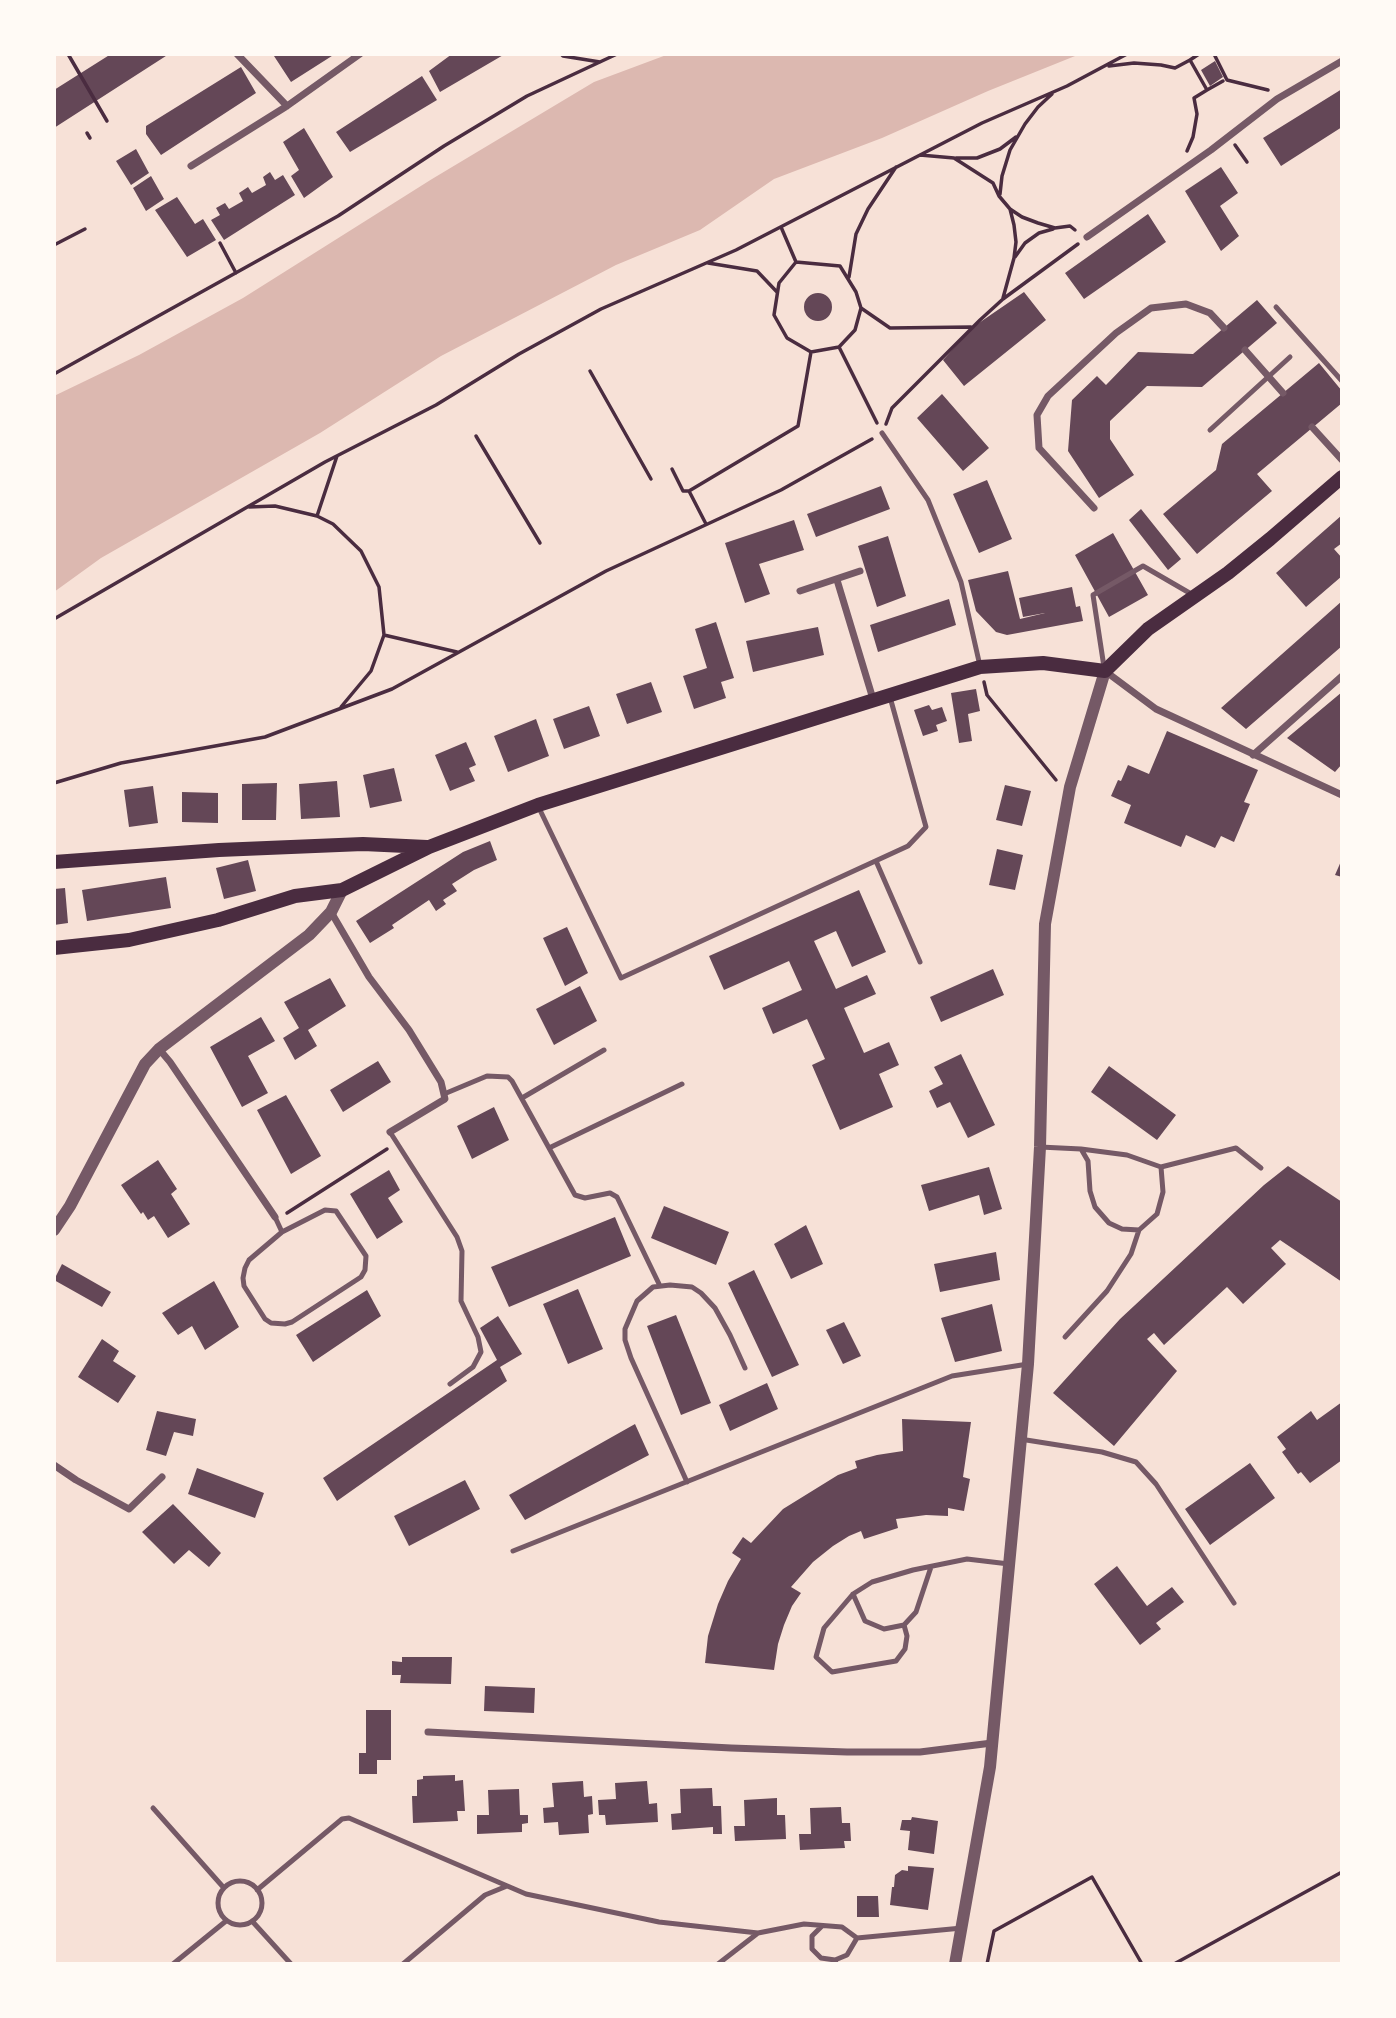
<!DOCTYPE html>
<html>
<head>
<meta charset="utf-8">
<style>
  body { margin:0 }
  #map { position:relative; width:1396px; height:2018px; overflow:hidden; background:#f7e1d7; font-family:Overpass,sans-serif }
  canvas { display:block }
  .frame { position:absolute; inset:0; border:56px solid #fffaf5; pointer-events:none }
</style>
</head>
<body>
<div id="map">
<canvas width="1396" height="2018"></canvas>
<div class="frame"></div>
</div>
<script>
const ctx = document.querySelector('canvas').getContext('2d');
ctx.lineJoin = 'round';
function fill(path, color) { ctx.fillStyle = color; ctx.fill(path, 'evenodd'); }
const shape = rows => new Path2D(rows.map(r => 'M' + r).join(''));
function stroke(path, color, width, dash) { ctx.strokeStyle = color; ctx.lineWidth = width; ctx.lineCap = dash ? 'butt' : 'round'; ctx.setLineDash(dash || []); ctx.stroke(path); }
const water = shape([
  [669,54,1080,54,988,91,882,138,774,179,700,230,616,265,441,356,320,433,101,558,54,592,54,396,139,355,243,298,432,179,594,82]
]);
const building = shape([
  [111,54,169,54,54,128,54,90],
  [276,54,335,54,291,82,274,56],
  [452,54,505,54,440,92,429,71],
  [1215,61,1223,77,1210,86,1201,70],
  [241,67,256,93,161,155,146,134,146,126],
  [422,76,437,100,350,152,336,132],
  [1342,89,1342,127,1281,166,1263,138],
  [304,128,333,177,304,198,291,176,299,170,283,142],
  [136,149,149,173,131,185,116,161],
  [1221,167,1238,193,1220,206,1239,236,1221,251,1185,191],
  [270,172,275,180,283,175,295,195,224,240,211,220,220,215,216,208,225,203,229,209,243,201,239,193,248,187,252,193,266,185,263,177],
  [151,176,164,199,146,211,133,188],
  [177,197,195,224,203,219,216,240,187,257,155,210],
  [1148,214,1166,242,1084,299,1065,273],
  [1024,292,1046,320,964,386,943,360,973,327],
  '804 307a14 14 0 1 1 28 0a14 14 0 1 1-28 0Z',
  [1257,300,1277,323,1202,387,1147,386,1110,421,1110,439,1134,475,1099,498,1068,451,1072,400,1097,376,1106,385,1138,352,1193,354],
  [1319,363,1342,391,1342,403,1257,474,1272,491,1197,554,1163,514,1216,470,1222,444],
  [942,394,989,448,963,471,917,418],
  [987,480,1012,539,979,553,953,494],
  [881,486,890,509,816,537,807,514],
  [1141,509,1181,559,1168,570,1129,520],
  [1342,515,1342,543,1334,549,1342,558,1342,576,1306,607,1276,573],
  [794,520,804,550,759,564,770,594,745,603,725,543],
  [1113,533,1148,595,1109,617,1075,555],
  [888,536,906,596,877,607,858,546],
  [1008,571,1020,619,1045,613,1023,617,1019,598,1072,587,1076,607,1080,606,1083,621,1007,635,996,632,976,611,968,580],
  [949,599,956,625,878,652,870,625],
  [1342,601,1342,646,1246,729,1221,708],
  [716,622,734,678,721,682,726,698,694,709,683,676,707,668,695,629],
  [818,627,824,655,753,672,746,641],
  [651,682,662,712,627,724,616,694],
  [976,689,980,711,968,714,972,741,959,743,951,693],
  [1342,692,1342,764,1335,772,1287,738],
  [929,705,932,710,942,707,947,721,936,725,938,731,923,736,914,710],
  [589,706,600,736,564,749,553,719],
  [536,719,549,756,508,772,494,736],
  [1167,731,1258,770,1244,802,1250,804,1234,842,1221,836,1215,848,1186,835,1181,847,1124,823,1131,805,1111,796,1118,780,1121,781,1128,765,1149,774],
  [466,742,476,765,469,768,475,781,450,791,435,755],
  [394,768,402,801,370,808,363,775],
  [337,781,340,817,301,819,299,784],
  [277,783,276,820,242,820,242,784],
  [1005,785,1031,791,1022,826,996,820],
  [153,786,158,823,129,827,124,790],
  [182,792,218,793,218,823,182,822],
  [490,841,497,860,474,870,452,884,457,891,443,900,446,904,436,911,429,900,392,925,394,928,370,943,356,921,463,852],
  [997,849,1023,855,1015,890,989,885],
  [1342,859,1342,877,1335,875],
  [248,860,256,891,224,899,216,868],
  [166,877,171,908,87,921,82,890],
  [65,888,68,923,54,925,54,889],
  [859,890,886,952,852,967,836,931,814,941,836,989,867,975,876,994,844,1008,864,1053,889,1042,899,1065,879,1074,893,1107,840,1130,812,1065,825,1059,807,1019,773,1034,762,1008,802,990,789,961,724,990,709,956],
  [567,927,588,973,565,986,543,938],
  [993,969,1004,995,941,1022,930,997],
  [330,978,346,1006,308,1030,317,1046,295,1060,283,1038,299,1028,284,1002],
  [580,986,597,1021,554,1045,536,1009],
  [261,1017,275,1041,248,1056,268,1093,242,1107,210,1047],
  [961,1054,995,1125,968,1138,950,1102,937,1108,929,1091,943,1084,934,1067],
  [378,1061,391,1082,343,1112,330,1090],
  [1109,1066,1176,1115,1157,1140,1091,1092],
  [286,1095,321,1156,291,1174,257,1110],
  [494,1107,509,1140,472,1159,457,1126],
  [158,1160,177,1189,171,1194,190,1224,168,1238,154,1216,148,1220,143,1212,141,1214,121,1185],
  [1288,1166,1342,1202,1342,1282,1280,1240,1271,1248,1286,1264,1243,1304,1227,1287,1164,1345,1154,1333,1147,1339,1177,1371,1114,1446,1053,1393,1120,1319,1264,1185],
  [989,1167,1002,1209,984,1215,979,1195,929,1211,921,1185],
  [389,1170,400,1190,388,1198,403,1222,377,1239,350,1194],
  [664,1206,729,1232,716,1265,651,1238],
  [615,1217,631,1256,509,1307,491,1267],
  [806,1225,823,1264,791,1279,774,1244],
  [996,1252,1000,1280,940,1292,934,1264],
  [62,1264,111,1292,102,1307,54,1280],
  [754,1270,799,1365,772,1377,728,1283],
  [214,1281,239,1327,205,1350,192,1326,178,1335,162,1313],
  [578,1289,603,1349,568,1364,543,1304],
  [367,1290,381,1316,313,1362,296,1335],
  [992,1304,1002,1351,955,1362,941,1318],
  [676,1315,711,1403,681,1415,647,1326],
  [498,1316,522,1354,500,1367,507,1381,337,1501,323,1478,497,1360,480,1328],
  [844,1322,861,1356,843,1364,826,1330],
  [102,1339,119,1351,113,1361,136,1376,118,1403,78,1377],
  [767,1383,778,1409,730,1431,719,1405],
  [1342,1402,1342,1460,1310,1483,1301,1472,1298,1474,1282,1452,1286,1449,1277,1437,1311,1411,1317,1420],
  [157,1411,196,1419,193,1436,174,1432,166,1456,146,1450],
  [902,1419,971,1422,963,1477,970,1479,964,1511,948,1508,948,1516,926,1515,896,1519,898,1528,864,1539,861,1531,849,1536,833,1546,813,1562,791,1587,801,1593,792,1606,784,1625,778,1644,774,1670,705,1663,708,1636,718,1604,728,1581,741,1559,732,1553,743,1537,751,1543,783,1509,838,1475,857,1468,855,1461,877,1455,903,1451],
  [635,1424,649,1455,525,1520,509,1495],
  [1250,1463,1275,1498,1210,1545,1185,1509],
  [197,1468,264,1493,255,1518,188,1494],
  [465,1480,480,1509,409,1546,394,1516],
  [173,1504,221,1553,209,1567,189,1550,174,1564,142,1532],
  [1117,1566,1147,1606,1172,1587,1184,1602,1156,1623,1161,1629,1140,1645,1094,1584],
  [402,1657,452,1657,451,1684,400,1683,401,1675,392,1675,392,1661,402,1662],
  [485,1686,535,1688,534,1713,484,1711],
  [366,1710,391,1710,391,1760,377,1760,377,1774,359,1774,359,1753,366,1753],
  [455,1775,455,1781,463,1780,465,1811,457,1811,458,1821,413,1823,412,1796,417,1796,417,1780,423,1779,423,1776],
  [583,1781,584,1797,592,1796,593,1814,588,1815,589,1833,559,1835,558,1822,544,1823,543,1808,554,1807,552,1783],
  [647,1781,649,1804,657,1803,658,1822,606,1825,605,1815,599,1815,598,1800,616,1799,615,1783],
  [712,1788,713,1806,721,1806,722,1834,713,1834,713,1827,672,1830,671,1814,681,1813,680,1789],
  [519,1789,520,1815,528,1815,528,1823,522,1824,522,1832,477,1834,477,1815,489,1815,488,1790],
  [777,1798,777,1815,785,1815,786,1839,735,1841,734,1826,745,1826,744,1800],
  [841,1807,842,1823,850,1823,851,1841,844,1841,845,1848,800,1850,799,1834,811,1834,810,1808],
  [912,1817,938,1821,934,1854,908,1850,910,1831,900,1830,902,1820,911,1820],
  [908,1866,934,1868,928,1910,890,1905,892,1887,894,1887,895,1875,902,1870,908,1871],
  [857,1896,878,1896,879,1917,857,1917]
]);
const path = shape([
  [68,54,107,121],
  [561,54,563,56,600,62],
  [1214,54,1227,80,1268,90],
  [1190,60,1199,54],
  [1109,66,1134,63,1161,65,1175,68,1190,60,1207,90,1194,98,1197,114,1193,137,1187,151],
  [1207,90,1223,81],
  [87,133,90,138],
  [1235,145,1247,162],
  [920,155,954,158,993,183,999,196,1010,209,1014,225,1016,242,1014,258,1003,298],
  [956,158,977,158,1000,149,1016,137],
  [1000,194,1002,176,1010,150,1025,124,1038,107,1052,94],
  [1010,209,1022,217,1038,223,1055,228,1070,226,1075,230],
  [781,227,796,262],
  [220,243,236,273],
  [54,245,85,229],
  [1015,257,1025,243,1039,233,1053,229],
  [796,262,840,266,856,292,861,308,855,330,839,347,811,352,787,338,774,315,779,283,796,262],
  [708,263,757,271,777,292],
  [849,277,856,234,868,209,896,167],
  [861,308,890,328,971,327],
  [839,347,877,423],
  [590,371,651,479],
  [54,374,338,216,444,146,527,96,617,54],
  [886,424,892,408,980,320,1003,299,1078,244],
  [476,436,540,543],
  [672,469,683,491,689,491,706,524],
  [689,491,798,426,811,352],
  [249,507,275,506,317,516,333,524,361,551,379,587,384,635,371,671,341,707],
  [317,516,337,456],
  [54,619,325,462,436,405,519,354,601,309,736,250,982,123,1067,86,1127,54],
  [384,635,457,652],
  [984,682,987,695,1056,780],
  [54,783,121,763,265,737,392,689,606,571,781,490,872,439],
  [287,1213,387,1149],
  [987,1964,994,1931,1092,1877,1142,1964],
  [1174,1964,1342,1872]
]);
const service = shape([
  [1276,307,1342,381],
  [1210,430,1290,357],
  [882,433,928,500,961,582,980,666],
  [1104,667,1093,595,1143,566,1193,595],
  [539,808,621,978,908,846,926,827,890,697],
  [876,861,920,962],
  [444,1094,487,1076,508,1077,512,1081,575,1195,585,1198,610,1193,617,1197,660,1286],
  [522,1098,604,1050],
  [390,1132,457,1237,462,1251,461,1301,478,1337,481,1352,473,1367,450,1384],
  [1040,1147,1081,1149,1127,1155,1161,1167,1236,1148,1261,1168],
  [549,1148,682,1084],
  [1081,1149,1088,1161,1090,1191,1095,1207,1109,1223,1122,1229,1139,1230,1157,1214,1163,1192,1161,1167],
  [275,1217,282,1232,325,1210,336,1211,366,1256,365,1270,361,1277,292,1322,285,1324,271,1323,265,1319,244,1286,243,1278,245,1268,249,1260,282,1232],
  [1065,1337,1107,1291,1131,1254,1139,1230],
  [1020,1439,1102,1452,1136,1462,1156,1484,1234,1603],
  [687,1482,631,1358,625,1340,625,1329,637,1301,653,1287,670,1285,692,1287,701,1293,715,1308,730,1335,745,1368],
  [513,1551,952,1376,1028,1364],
  [853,1594,865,1621,884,1629,904,1625,916,1612,931,1567],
  [904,1625,907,1636,905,1649,896,1661,832,1672,816,1657,824,1628,853,1594,872,1582,913,1570,967,1559,1009,1564],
  [153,1808,224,1888],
  '218 1903a22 22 0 1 1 44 0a22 22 0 1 1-44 0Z',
  [257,1890,342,1819,349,1818,526,1894,659,1922,758,1933,718,1964],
  [252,1921,291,1964],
  [822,1926,812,1936,812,1949,821,1958,835,1960],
  [758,1933,804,1924,842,1927,857,1938,962,1928],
  [173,1964,226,1921],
  [403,1964,485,1895,507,1886],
  [836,1964,835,1960,847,1955,857,1938]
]);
const minor = shape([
  [237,54,287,106],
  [191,166,287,106,360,54],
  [1087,237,1211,150,1277,99,1342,61],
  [1245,350,1283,393],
  [1312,427,1342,460],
  [1094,508,1039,448,1037,415,1048,396,1116,333,1151,308,1186,304,1210,313,1224,328],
  [837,580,873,699],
  [800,591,860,571],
  [1105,671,1156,709,1342,795],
  [1253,755,1342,676],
  [331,912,369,977,409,1030,441,1082,445,1099,390,1132],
  [159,1049,170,1062,275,1217],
  [54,1465,76,1480,129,1509,162,1477],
  [428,1732,731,1748,847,1752,920,1752,992,1743]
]);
const tertiary = shape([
  [54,1230,70,1206,145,1064,159,1049,309,935,331,912,342,890],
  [955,1964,990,1767,1028,1364,1040,1147,1045,924,1070,787,1105,671]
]);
const secondary = shape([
  [54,862,219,850,363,844,427,847],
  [54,948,129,940,218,920,295,896,342,890,429,847,538,805,980,667,1043,663,1105,671,1148,629,1228,573,1270,539,1342,477]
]);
fill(water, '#dcb8b0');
fill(building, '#644757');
stroke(path, '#4a2c40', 3.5);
stroke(service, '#755966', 5);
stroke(minor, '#755966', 7);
stroke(tertiary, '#755966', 12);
stroke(secondary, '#4a2c40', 14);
</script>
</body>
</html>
